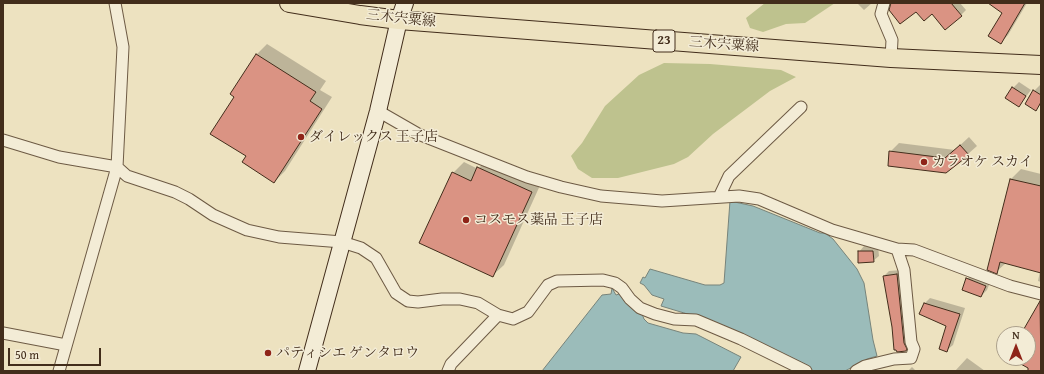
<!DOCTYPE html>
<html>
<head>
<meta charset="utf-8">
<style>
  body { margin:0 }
  #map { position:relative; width:1044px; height:374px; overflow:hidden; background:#ede2c0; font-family:"Gentium Book Plus",serif }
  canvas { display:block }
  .frame { position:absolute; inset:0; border:4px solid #422d1b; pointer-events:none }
  .north { position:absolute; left:996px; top:326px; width:40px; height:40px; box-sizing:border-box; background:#f3ecd6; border:1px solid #aca08b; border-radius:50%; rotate:0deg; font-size:11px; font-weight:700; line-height:16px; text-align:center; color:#422d1b }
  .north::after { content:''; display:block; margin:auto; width:14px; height:18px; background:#8f2418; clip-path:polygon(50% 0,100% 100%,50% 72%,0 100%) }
  .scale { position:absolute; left:8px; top:348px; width:93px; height:18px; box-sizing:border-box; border:2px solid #422d1b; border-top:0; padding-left:5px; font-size:12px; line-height:14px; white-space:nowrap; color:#422d1b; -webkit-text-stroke:3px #f3ecd6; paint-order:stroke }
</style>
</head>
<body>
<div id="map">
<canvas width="1044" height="374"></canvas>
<div class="frame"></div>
<div class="north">N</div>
<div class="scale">50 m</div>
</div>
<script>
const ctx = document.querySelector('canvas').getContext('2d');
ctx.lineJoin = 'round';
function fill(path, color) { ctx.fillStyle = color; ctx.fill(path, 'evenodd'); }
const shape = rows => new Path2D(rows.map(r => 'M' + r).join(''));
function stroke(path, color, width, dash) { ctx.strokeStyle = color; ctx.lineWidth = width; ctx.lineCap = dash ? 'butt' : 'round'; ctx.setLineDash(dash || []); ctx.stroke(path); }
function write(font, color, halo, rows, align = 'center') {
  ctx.font = font + ' "Gentium Book Plus","Noto Serif JP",serif'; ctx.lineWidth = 3; ctx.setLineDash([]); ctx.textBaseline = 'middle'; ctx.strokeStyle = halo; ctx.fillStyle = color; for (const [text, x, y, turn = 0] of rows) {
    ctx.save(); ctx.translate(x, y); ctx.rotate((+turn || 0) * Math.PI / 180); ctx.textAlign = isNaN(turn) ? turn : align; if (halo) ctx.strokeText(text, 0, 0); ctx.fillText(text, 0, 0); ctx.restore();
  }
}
const green = shape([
  [765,3,835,3,805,23,786,24,763,32,750,28,746,18],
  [664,63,710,64,781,70,796,77,770,91,713,134,688,157,674,164,618,178,592,178,578,169,571,156,582,143,605,106,639,75]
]);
const water = shape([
  [730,201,753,206,820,233,825,233,833,239,857,269,864,283,873,340,877,356,867,359,845,371,807,371,704,319,661,306,664,299,652,295,644,285,640,283,643,277,645,278,650,269,705,285,720,285,724,283,730,201],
  [612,288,616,295,622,293,642,314,644,319,648,323,683,333,696,334,741,357,733,371,542,371,602,295,611,294,612,288]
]);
const shadow = shape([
  [859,3,872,3,864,10,858,4],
  [896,3,960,3,966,10,961,15,932,13,916,11],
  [990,3,1027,3,1008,35,1000,43,1003,13],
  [267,44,326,81,320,90,332,97,285,171,274,182,247,156,235,97,257,54],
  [1019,82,1031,90,1019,106,1013,88],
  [1040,85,1041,86,1041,104,1036,110,1026,104,1034,91],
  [969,137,977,146,968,154,946,172,890,152,899,143,955,150],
  [489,157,542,181,504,265,493,275,453,173,464,162,478,169],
  [1021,169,1041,174,1041,282,1038,281,1040,271,1006,263,996,272,989,269,1011,179],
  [864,246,878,246,879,256,873,261,859,252],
  [902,270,910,345,905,350,884,276,889,271],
  [973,273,991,280,987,290,981,296,967,279],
  [930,298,965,308,953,345,947,350,947,325,925,303],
  [1041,305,1041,371,1031,371,1032,369,1012,358,1028,358,1028,334,1023,334,1037,309],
  [967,358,985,371,955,371],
  [912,367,916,371,908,371]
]);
const building = shape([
  [891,3,951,3,962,16,945,30,932,14,924,21,916,12,900,24,889,10,891,3],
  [988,3,1025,3,1001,44,988,36,1002,13,988,3],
  [256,54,316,92,310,101,322,109,274,183,242,162,246,156,210,134,234,97,230,94,256,54],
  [1012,87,1026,96,1019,107,1005,98,1012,87],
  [1033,90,1041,95,1041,102,1036,111,1025,104,1033,90],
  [960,145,969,155,946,173,888,166,889,151,945,158,960,145],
  [477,167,532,192,493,277,419,243,452,172,471,181,477,167],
  [1010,179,1041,186,1041,273,1000,262,997,274,987,270,1010,179],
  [858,251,873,251,874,262,858,263,858,251],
  [897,274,904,343,907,349,906,351,897,352,896,350,894,350,892,327,883,276,897,274],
  [966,278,986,286,981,297,962,290,966,278],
  [1040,301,1041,371,1028,371,1028,368,1010,358,1028,358,1028,334,1021,334,1040,301],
  [924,303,960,314,947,352,939,349,946,326,919,314,924,303]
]);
const street = shape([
  [884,3,881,14,892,40,891,58],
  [378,111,418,134,527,177,561,187,601,196,662,201,739,196,759,199,832,230,897,249,914,250,1010,286,1041,294],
  [3,140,59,157,117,167,127,176,175,192,189,199,213,215,247,230,279,237,342,242,361,248,376,258,396,293,408,301,418,302,442,299,460,299,478,303,498,315,513,319,528,312,548,285,557,281,603,280,615,283,622,288,630,299,640,308,655,314,674,319,696,320,741,339,806,371],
  [719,197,729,176,801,107],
  [3,333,66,345],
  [59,371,117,167,123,47,115,3],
  [448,371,451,364,498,315],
  [856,371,865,366,894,359,911,358,914,349,911,342,904,270,897,249]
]);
const secondary = shape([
  [307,371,378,111,399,20,405,3]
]);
const primary = shape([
  [289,3,360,15,399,20,891,58,1041,65]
]);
const markers = [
  [301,137,4,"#8f2418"],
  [924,162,4,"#8f2418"],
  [466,220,4,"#8f2418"],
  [268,353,4,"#8f2418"]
];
const shields = [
  [664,41,22]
];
const shieldNames = [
  ["23",664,41]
];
const streetNames = [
  ["三木宍粟線",401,19,6],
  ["三木宍粟線",724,45,4]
];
const poiNames = [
  ["ダイレックス 王子店",309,137],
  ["カラオケ スカイ",932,162],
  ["コスモス薬品 王子店",474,220],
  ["パティシエ ゲンタロウ",276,353]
];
fill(green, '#bec28e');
fill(water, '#9bbcba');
stroke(water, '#77837a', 1);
fill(shadow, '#0003');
fill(building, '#da9383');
stroke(building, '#422d1b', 1);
stroke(street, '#6d5a44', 13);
stroke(secondary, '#422d1b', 18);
stroke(primary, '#422d1b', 20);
stroke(street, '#f3ecd6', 11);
stroke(secondary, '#f3ecd6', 16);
stroke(primary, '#ede2c0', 18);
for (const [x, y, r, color] of markers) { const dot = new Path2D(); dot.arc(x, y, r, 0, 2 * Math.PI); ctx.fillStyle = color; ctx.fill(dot); stroke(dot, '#f3ecd6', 1.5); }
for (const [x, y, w] of shields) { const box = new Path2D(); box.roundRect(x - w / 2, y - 11, w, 22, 3); ctx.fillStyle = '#f3ecd6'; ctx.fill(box); stroke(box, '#422d1b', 1); }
write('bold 13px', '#422d1b', null, shieldNames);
write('14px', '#422d1b', '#f3ecd6', streetNames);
write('14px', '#422d1b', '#f3ecd6', poiNames, 'left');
</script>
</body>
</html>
